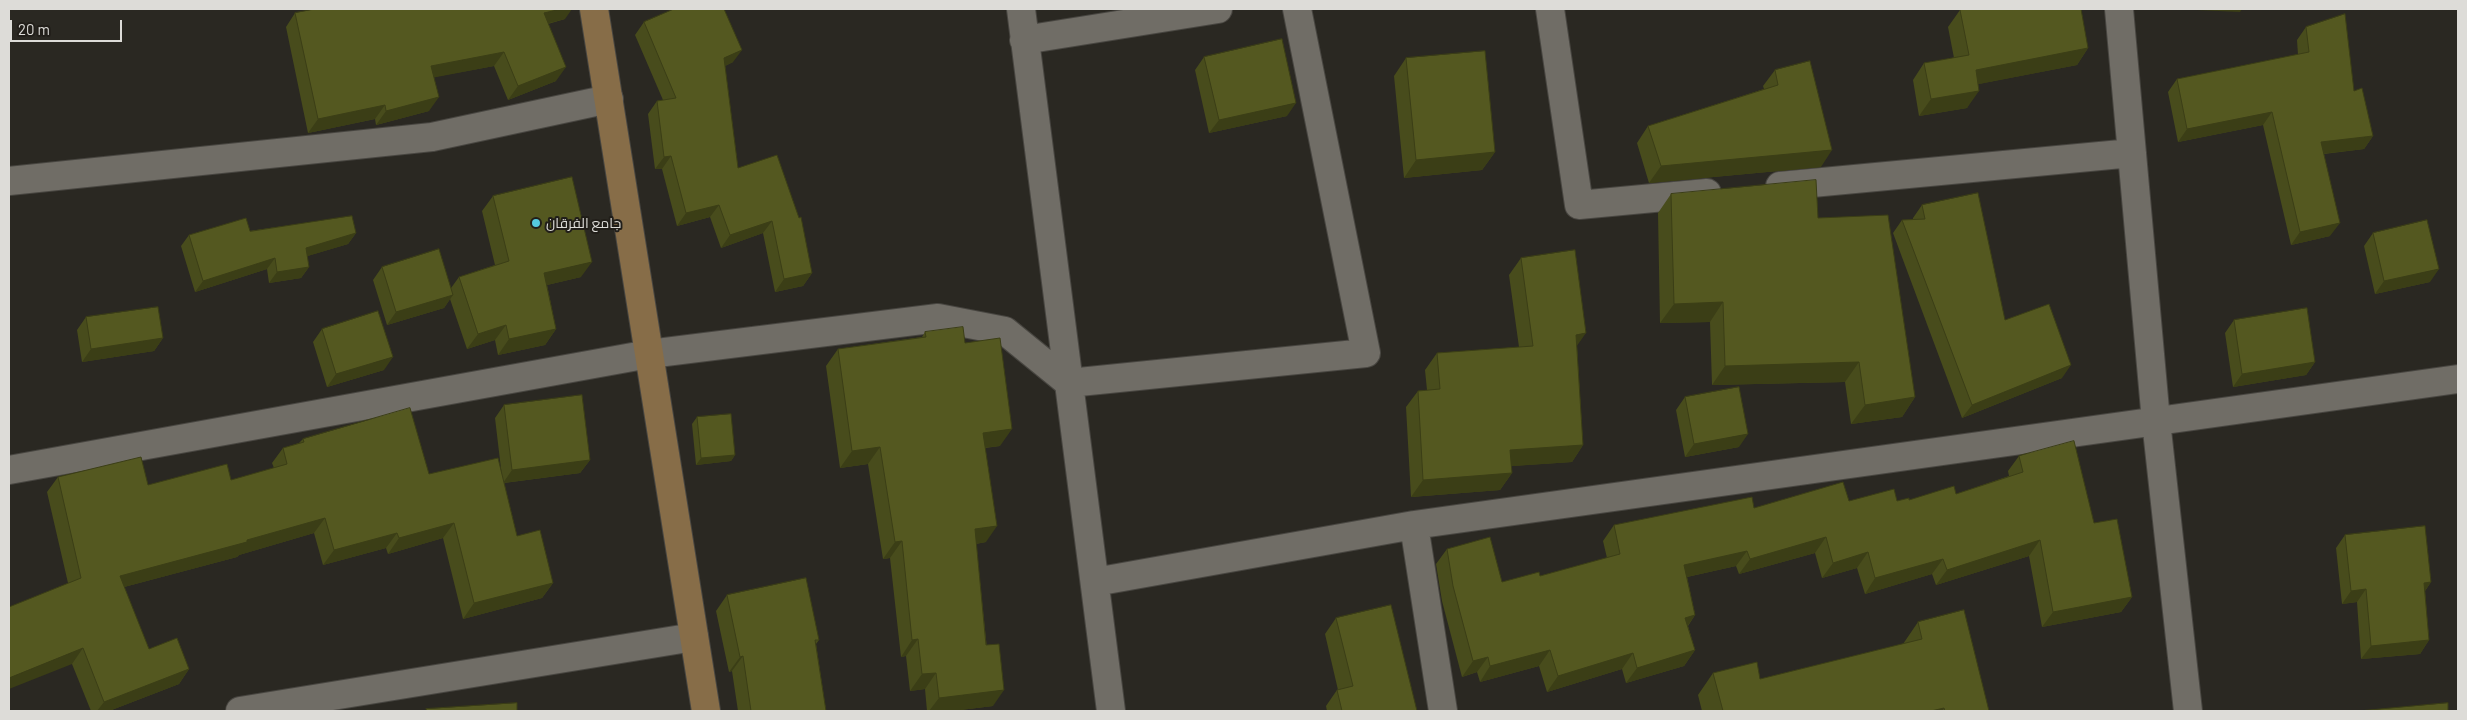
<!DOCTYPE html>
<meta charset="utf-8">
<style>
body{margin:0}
#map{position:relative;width:2467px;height:720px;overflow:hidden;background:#2a2822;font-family:Barlow,sans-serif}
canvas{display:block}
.frame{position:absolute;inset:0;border:10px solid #dddcd8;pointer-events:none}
.scale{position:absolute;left:10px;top:20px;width:112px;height:22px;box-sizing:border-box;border:2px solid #dddcd8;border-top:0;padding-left:6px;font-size:15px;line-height:18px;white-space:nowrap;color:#dddcd8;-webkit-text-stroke:4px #211e19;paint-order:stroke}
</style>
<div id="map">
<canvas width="2467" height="720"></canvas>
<div class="frame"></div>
<div class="scale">20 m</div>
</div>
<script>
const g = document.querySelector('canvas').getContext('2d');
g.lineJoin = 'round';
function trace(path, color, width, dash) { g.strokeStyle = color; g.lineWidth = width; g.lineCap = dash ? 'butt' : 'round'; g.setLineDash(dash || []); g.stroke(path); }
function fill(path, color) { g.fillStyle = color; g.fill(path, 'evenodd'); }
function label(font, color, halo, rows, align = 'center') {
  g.font = font + ' Barlow,Cairo,sans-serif'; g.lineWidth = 4; g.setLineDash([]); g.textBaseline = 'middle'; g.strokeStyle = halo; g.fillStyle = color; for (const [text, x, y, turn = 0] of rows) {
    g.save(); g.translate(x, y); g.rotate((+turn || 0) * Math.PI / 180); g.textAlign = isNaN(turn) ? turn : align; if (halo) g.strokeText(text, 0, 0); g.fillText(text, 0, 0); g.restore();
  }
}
const street = new Path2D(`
 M1021 9 1111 711
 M1550 9 1579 205 1707 193
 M2119 9 2156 421 2188 711
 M1024 40 1218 9
 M9 181 432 137 609 99
 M1780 186 2132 153
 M9 470 649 354 938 318 1005 331 1069 383 1366 353 1297 9
 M1095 582 1414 525
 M240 711 694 637
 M1443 711 1414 525 2458 379`);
const secondary = new Path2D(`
 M594 9 706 711`);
const wall = new Path2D(`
 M1960 10 2088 48 2077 65 1978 84 1967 108 1919 116 1913 80 1924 63 1954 58 1948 27Z
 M295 13 565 19 548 24 556 81 508 100 494 66 434 77 429 111 376 125 375 119 308 133 286 27Z
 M644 22 733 62 725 66 738 168 812 273 803 286 775 292 763 233 721 248 710 217 677 226 662 169H655L648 114 657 101 663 100 635 35Z
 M2306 27 2354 91 2373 136 2364 149 2324 154 2330 236 2291 245 2263 125 2178 142 2168 92 2177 79 2298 55 2297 40Z
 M1204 57 1287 116 1209 133 1195 70Z
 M1406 58 1495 152 1482 170 1404 178 1394 76Z
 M1775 70 1821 167 1649 183 1637 143 1648 126 1764 89 1763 86Z
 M1671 194 1818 218 1915 397 1902 417 1851 424 1845 382 1712 385 1710 322 1660 323 1658 213Z
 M493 196 581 277 547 285 556 329 545 345 498 355 495 340 467 349 450 299 444 308 387 325 373 280 382 267 451 288 459 277 495 265 482 211Z
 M1922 205 2005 320 2062 378 1962 418 1893 233 1902 220H1913V218Z
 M250 231 356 233 348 244 307 256 309 267 301 278 269 283 267 269 195 292 181 246 189 235Z
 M2373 233 2430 282 2375 294 2364 246Z
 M1521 258 1577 347 1583 445 1572 462 1511 466 1512 473 1500 490 1411 497 1406 407 1418 391 1427 390 1425 370 1437 353 1519 347 1509 275Z
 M86 317 163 338 154 351 82 362 77 330Z
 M2234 320 2315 362 2306 375 2233 387 2225 333Z
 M322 329 384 370 327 387 313 342Z
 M925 332 965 343 1000 446 985 448 986 542 976 544 993 706 952 711H927L925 689 910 691 906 656 901 657 890 558 883 559 868 464 840 468 826 366 838 349 922 337Z
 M1685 397 1739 447 1685 457 1676 410Z
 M504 405 590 460 580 473 504 483 517 536 553 583 542 598 463 619 443 538 388 554 386 548 323 565 314 533 239 555 237 557 124 587 149 649 189 669 179 684 109 711H91L72 664 68 583 47 492 58 477 148 485 231 480 274 468 272 463 283 448 299 443 303 439 429 474 502 477 495 418Z
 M697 417 735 455 731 461 696 465 692 424Z
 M2019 456 2094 523 2132 597 2121 612 2042 627 2029 556 1936 585 1932 574 1865 594 1857 568 1822 578 1815 553 1739 574 1736 566 1687 577 1695 615 1688 626 1695 650 1684 666 1626 683 1622 669 1547 692 1539 666 1480 682 1477 672 1462 677 1442 601 1436 564 1447 549 1502 582 1540 576 1607 558 1603 541 1614 525 1754 508 1849 501H1897L1956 494 2009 476 2008 471Z
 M2345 535 2431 582 2425 591 2429 640 2420 654 2361 659 2357 602 2342 604 2336 548Z
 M727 595 819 640 816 644 826 711H738L732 671 729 672 716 611Z
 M1336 618 1417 711H1327L1326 706 1337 690H1338L1325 634Z
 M1918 622 1989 711H1702L1698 695 1713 673 1760 679 1903 644Z`);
const shadedWall = new Path2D(`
 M561 9H572L565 19 534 27 544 13Z
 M2175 9H2242L2240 12Z
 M2088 48 2077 65 1964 87 1976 70Z
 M742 50 733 62 715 71 724 58Z
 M504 52 494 66 421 80 431 66Z
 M566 67 556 81 508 100 518 86Z
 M1979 91 1967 108 1919 116 1931 99Z
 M439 97 429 111 376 125 386 111Z
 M1296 103 1287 116 1209 133 1219 120Z
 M385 105 375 119 308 133 318 119Z
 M2272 112 2263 125 2178 142 2187 129Z
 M2373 136 2364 149 2312 155 2321 142Z
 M1832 150 1821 167 1649 183 1661 166Z
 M1495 152 1482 170 1404 178 1416 160Z
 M671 156 662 169H655L664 157Z
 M719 205 710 217 677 226 686 213Z
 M772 221 763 233 721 248 730 235Z
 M2340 223 2330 236 2291 245 2300 232Z
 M356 233 348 244 298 259 306 248Z
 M275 258 267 269 195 292 203 281Z
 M592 262 581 277 534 288 544 273Z
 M309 267 301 278 269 283 277 272Z
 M2439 269 2430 282 2375 294 2384 281Z
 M812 273 803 286 775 292 784 279Z
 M453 295 444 308 387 325 396 312Z
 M1723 302 1710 322 1660 323 1674 304Z
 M506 325 495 340 467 349 478 334Z
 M556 329 545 345 498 355 509 339Z
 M1586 333 1574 350 1576 335Z
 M163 338 154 351 82 362 91 349Z
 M393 357 384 370 327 387 336 374Z
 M1859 362 1845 382 1712 385 1725 366Z
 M2315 362 2306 375 2233 387 2242 374Z
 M2071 365 2062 378 1962 418 1972 405Z
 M1915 397 1902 417 1851 424 1865 405Z
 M1012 429 1000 446 971 449 983 433Z
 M1748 434 1739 447 1685 457 1694 444Z
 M1583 445 1572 462 1499 467 1510 450Z
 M880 447 868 464 840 468 852 451Z
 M735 455 731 461 696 465 701 458Z
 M590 460 580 473 503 483 512 470Z
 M1512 473 1500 490 1411 497 1423 480Z
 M325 518 314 533 239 555 237 557 109 591 120 576Z
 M454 523 443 538 388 554 399 538Z
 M997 526 986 542 963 546 975 529Z
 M397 533 386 548 323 565 334 550Z
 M1826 537 1815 553 1739 574 1750 559Z
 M2040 540 2029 556 1936 585 1947 570Z
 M902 541 890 558 883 559 895 542Z
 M1747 551 1736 566 1673 580 1684 565Z
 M1868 552 1857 568 1822 578 1833 563Z
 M1943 559 1932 574 1865 594 1875 578Z
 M2431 582 2422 595 2424 583Z
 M553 583 542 598 463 619 474 603Z
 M2366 589 2357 602 2342 604 2351 591Z
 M2132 597 2121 612 2042 627 2053 612Z
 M1695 615 1684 631 1685 618Z
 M918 639 906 656 901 657 912 640Z
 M2429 640 2420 654 2361 659 2371 646Z
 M83 648 72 664 9 689V678Z
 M1550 650 1539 666 1480 682 1490 666Z
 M1695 650 1684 666 1626 683 1637 668Z
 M1633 653 1622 669 1547 692 1558 676Z
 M743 656 732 671 729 672 740 657Z
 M1488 657 1477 672 1462 677 1473 661Z
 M189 669 179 684 109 711H97L104 702Z
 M936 673 925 689 910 691 922 674Z
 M1004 690 993 706 952 711H929L939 698Z
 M1944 708 1942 711H1931Z`);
const building = new Path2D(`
 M315 9H561L544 13 566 67 518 86 504 52 431 66 439 97 386 111 385 105 318 119 295 13Z
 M674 9H724L742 50 724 58 738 168 777 155 799 218 801 217 812 273 784 279 772 221 730 235 719 205 686 213 671 156 664 157 657 101 676 98 644 22Z
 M1965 9H2081L2088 48 1976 70 1979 91 1931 99 1924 63 1969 55 1960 10Z
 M2345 14 2354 91 2362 88 2373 136 2321 142 2340 223 2300 232 2272 112 2187 129 2177 79 2309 52 2306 27Z
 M1282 39 1296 103 1219 120 1204 57Z
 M1485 51 1495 152 1416 160 1406 58Z
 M1810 61 1832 150 1661 166 1648 126 1778 85 1775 70Z
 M572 177 592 262 544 273 556 329 509 339 506 325 478 334 459 277 509 261 493 196Z
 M1816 180 1818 218 1888 215 1915 397 1865 405 1859 362 1725 366 1723 302 1674 304 1671 194Z
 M1978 193 2005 320 2049 304 2071 365 1972 405 1902 220 1925 219 1922 205Z
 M352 216 356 233 306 248 309 267 277 272 275 258 203 281 189 235 246 218 250 231Z
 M2427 220 2439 269 2384 281 2373 233Z
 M439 249 453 295 396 312 382 267Z
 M1575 250 1586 333 1576 335 1583 445 1510 450 1512 473 1423 480 1418 391 1440 389 1437 353 1533 346 1521 258Z
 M158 307 163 338 91 349 86 317Z
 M2307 308 2315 362 2242 374 2234 320Z
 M378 311 393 357 336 374 322 329Z
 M963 327 965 343 1000 338 1012 429 983 433 997 526 975 529 986 645 999 644 1004 690 939 698 936 673 922 674 918 639 912 640 902 541 895 542 880 447 852 451 838 349 926 337 925 332Z
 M1739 387 1748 434 1694 444 1685 397Z
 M582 395 590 460 512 470 504 405Z
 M410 408 429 474 498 458 517 536 540 530 553 583 474 603 454 523 399 538 397 533 334 550 325 518 247 540V542L120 576 149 649 177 638 189 669 104 702 83 648 9 678V607L81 578 58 477 141 457 148 485 227 464 231 480 287 464 283 448 304 442 303 439Z
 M731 414 735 455 701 458 697 417Z
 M2074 441 2094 523 2117 519 2132 597 2053 612 2040 540 1947 570 1943 559 1875 578 1868 552 1833 563 1826 537 1750 559 1747 551 1684 565 1695 615 1685 618 1695 650 1637 668 1633 653 1558 676 1550 650 1490 666 1488 657 1473 661 1453 586 1447 549 1490 537 1502 582 1539 572 1540 576 1620 554 1614 525 1752 497 1754 508 1843 482 1849 501 1894 489 1897 501 1909 498V500L1954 486 1956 494 2023 472 2019 456Z
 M2425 526 2431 582 2424 583 2429 640 2371 646 2366 589 2351 591 2345 535Z
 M806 578 819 640H815L826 711H751L743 656 740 657 727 595Z
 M1391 605 1417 711H1342L1337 690 1353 686 1336 618Z
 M1964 610 1989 711H1945L1944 708 1931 711H1723L1713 673 1757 662 1760 679 1922 639 1918 622Z
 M517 703V711H427L426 709Z
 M2448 703V711H2359Z`);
const markers = [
 [536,223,5,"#55cadf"]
];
const poiNames = [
 ["جامع الفرقان",546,223]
];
trace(street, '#484641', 30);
trace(secondary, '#484641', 30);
trace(street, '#706d66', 28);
trace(secondary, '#876d48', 28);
fill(wall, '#484c1c');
fill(shadedWall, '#3b3e16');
fill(building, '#545820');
trace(building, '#3b3e16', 1);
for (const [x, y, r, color] of markers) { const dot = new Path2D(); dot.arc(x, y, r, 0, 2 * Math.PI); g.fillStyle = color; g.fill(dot); trace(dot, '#211e19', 2); }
label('14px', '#dddcd8', '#211e19', poiNames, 'left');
</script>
